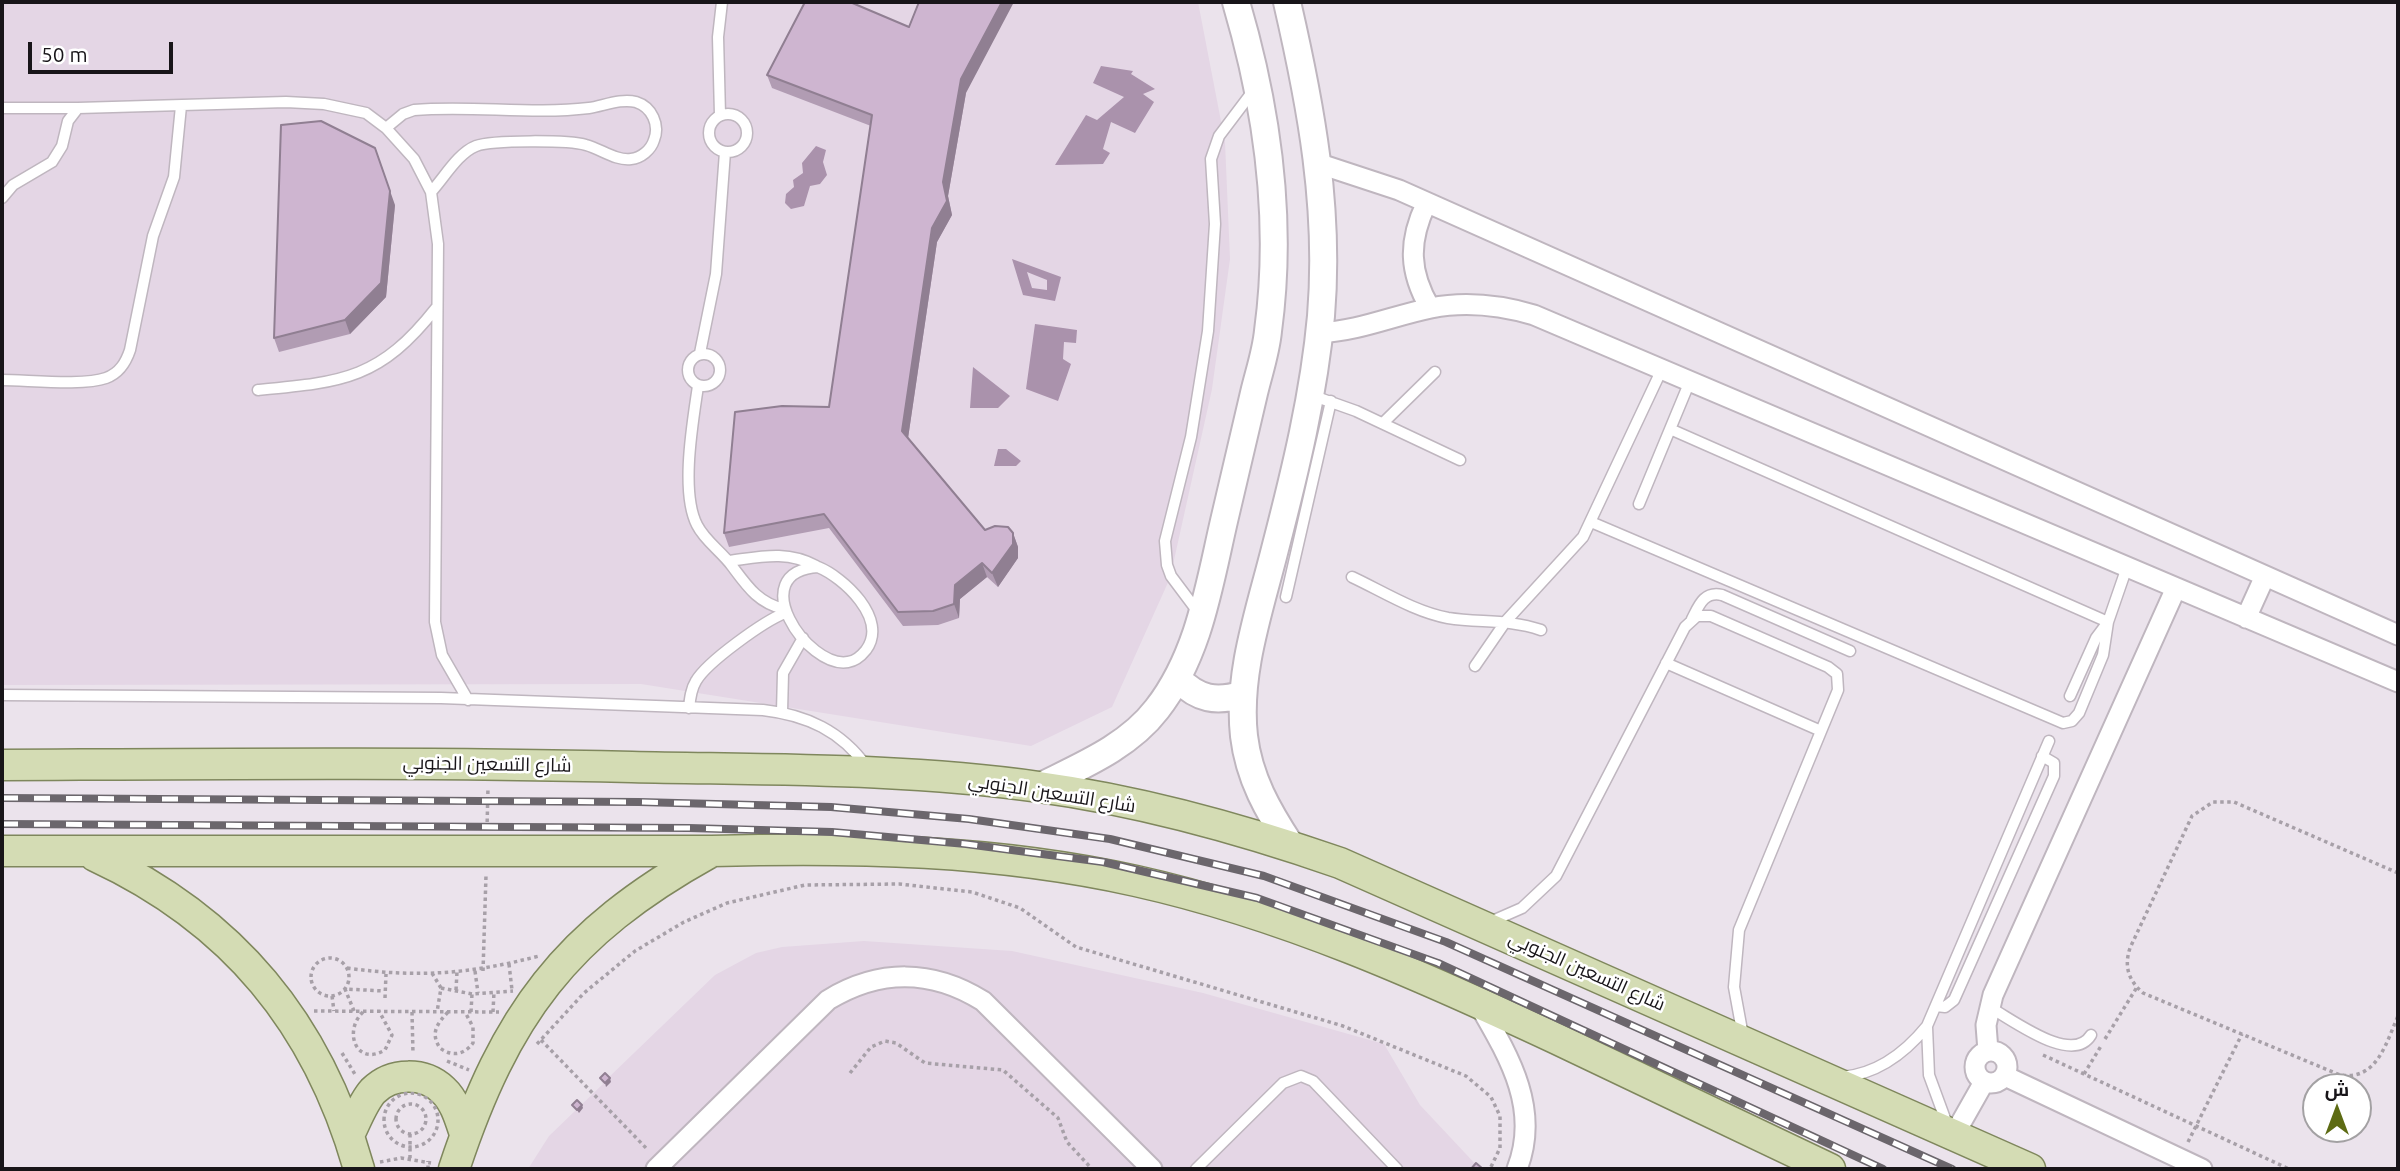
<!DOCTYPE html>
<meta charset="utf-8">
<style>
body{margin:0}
#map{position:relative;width:2400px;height:1171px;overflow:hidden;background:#ebe3ec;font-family:Ubuntu,Cairo,sans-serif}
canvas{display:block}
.frame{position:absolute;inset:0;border:4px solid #181519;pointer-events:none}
.north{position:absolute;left:2302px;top:1073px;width:70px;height:70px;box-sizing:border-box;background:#fff;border:2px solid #a3a1a3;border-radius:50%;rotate:0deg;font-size:19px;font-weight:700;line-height:28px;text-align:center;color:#181519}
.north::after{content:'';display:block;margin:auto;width:24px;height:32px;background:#5d6b13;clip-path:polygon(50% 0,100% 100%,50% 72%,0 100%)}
.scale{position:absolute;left:28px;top:42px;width:145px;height:32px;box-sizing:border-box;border:4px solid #181519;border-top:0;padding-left:9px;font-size:21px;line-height:24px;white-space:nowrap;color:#181519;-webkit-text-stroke:5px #fff;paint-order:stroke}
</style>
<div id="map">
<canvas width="2400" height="1171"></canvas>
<div class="frame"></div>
<div class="north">ش</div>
<div class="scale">50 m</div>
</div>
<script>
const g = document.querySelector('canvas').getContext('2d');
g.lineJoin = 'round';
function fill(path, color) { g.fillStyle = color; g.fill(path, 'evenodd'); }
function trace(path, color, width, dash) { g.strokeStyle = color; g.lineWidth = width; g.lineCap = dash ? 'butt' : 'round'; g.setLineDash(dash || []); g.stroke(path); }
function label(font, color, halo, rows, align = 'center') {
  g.font = font + ' Ubuntu,Cairo,sans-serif'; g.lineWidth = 5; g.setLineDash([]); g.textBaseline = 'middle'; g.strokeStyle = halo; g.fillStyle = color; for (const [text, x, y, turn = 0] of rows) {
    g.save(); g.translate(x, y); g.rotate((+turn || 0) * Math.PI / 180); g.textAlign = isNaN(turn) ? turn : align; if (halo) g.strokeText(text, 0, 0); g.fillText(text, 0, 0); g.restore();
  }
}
const built = new Path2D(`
 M2 2H1198L1225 142 1230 259 1212 389 1170 578 1112 707 1031 746 641 684 2 685Z
 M864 941 1012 951 1203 993 1384 1044 1420 1105 1480 1169H528L549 1136 603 1084 601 1081 608 1078 715 975 756 953 782 947Z`);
const water = new Path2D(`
 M1101 66 1133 71 1131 74 1155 89 1143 94 1154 102 1135 133 1111 122 1103 149 1110 153 1103 164 1055 165 1086 115 1097 120 1124 97 1093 83Z
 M816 146 826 150 823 162 827 175 820 184 810 186 804 206 791 209 785 203 786 194 794 187 793 180 803 173 802 163Z
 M1012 259 1061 277 1055 301 1023 295ZM1027 272 1047 280V290L1032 288Z
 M1035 324 1077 330 1076 343 1064 342 1063 359 1071 364 1058 401 1026 389Z
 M973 367 1010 396 998 408H970Z
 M998 449H1006L1021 461 1016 466H994Z`);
const path = new Path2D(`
 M487 829 488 787
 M2398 873 2234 802H2213L2192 816 2130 948C2124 966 2128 980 2143 993L2340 1075C2377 1081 2386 1043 2398 1016
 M311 977a19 19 0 1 1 38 0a19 19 0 1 1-38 0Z
 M509 964 512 990
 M347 968C418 978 470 974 539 956
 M475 971 478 993
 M483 971 486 875
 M432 973 441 988 437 1012
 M441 988 472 994 513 991
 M456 990 457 972
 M332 996 334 1011
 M385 998 386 974
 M314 1011 499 1012
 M354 1011 345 989 384 991
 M363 1012C343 1031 356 1067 385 1050L392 1035 379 1011
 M412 1012 413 1054
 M448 1012C437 1024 430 1033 440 1048 452 1057 464 1055 473 1043V1027L465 1012
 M471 1012 472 994
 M493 1012 494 992
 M2105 1039 2137 987
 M541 1040 648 1150
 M537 1044 584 993 635 951 684 922 727 903 805 885 899 884 972 892 1020 908 1076 947 1343 1026 1466 1076 1491 1097 1500 1116V1148L1490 1169
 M342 1053 356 1076
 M2043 1055 2289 1169
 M447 1061 469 1070
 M850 1073 871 1047 885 1041 896 1043 925 1063 1003 1070 1058 1118 1067 1142 1092 1169
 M2084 1074 2101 1046
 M384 1120a27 27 0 1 1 54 0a27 27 0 1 1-54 0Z
 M396 1119a15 15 0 1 1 30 0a15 15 0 1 1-30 0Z
 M410 1134V1158
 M2188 1142 2242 1034
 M380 1162 401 1158 431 1163
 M428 1169V1161`);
const lane = new Path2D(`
 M2 108H78
 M709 133a19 19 0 1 1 38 0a19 19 0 1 1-38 0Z
 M720 115 718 37 722 2
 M386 128 403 114 414 110C472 105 531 115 589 108 603 106 621 98 636 102 652 107 660 125 654 140 651 150 641 158 631 159 616 161 601 149 586 145 569 140 492 140 476 146 458 153 444 178 431 192
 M2 198 13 185 52 162 62 146 68 121 78 108 286 102 324 104 366 113 386 128 414 159 431 192 438 244 435 622 442 655 468 700
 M700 353 716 274 725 152
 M688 370a16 16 0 1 1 32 0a16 16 0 1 1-32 0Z
 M2 380C28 380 84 386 106 378 120 373 126 362 130 350L153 236 174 177 181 106
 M698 386C693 421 680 492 697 525 705 541 721 551 732 566 747 586 758 603 784 609
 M258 390C344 382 380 379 436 308
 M1311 395 1356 411 1460 460
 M1383 423 1435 372
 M1670 429 2108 622 2096 638 2070 696
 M1639 504 1690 381
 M1591 522 2063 723 2072 721 2079 713 2103 655 2108 622 2127 567
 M729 561C760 557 787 550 816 566
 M818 567C843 577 889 619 866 650 862 655 856 661 848 662 807 669 743 572 818 567Z
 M1352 577C1382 591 1415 612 1448 618 1480 623 1509 619 1541 630
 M1286 597 1331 401
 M1198 612 1171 576 1167 565 1165 541 1191 437 1208 331 1215 224 1211 159 1219 136 1253 91
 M1692 619C1699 605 1704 591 1722 595L1850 651
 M1666 663 1821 731
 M1475 666 1506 621 1583 537 1662 369
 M2 695 441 698 763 710C807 715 841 731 867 767
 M689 708C690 698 691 689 696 681 707 662 764 621 785 613
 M782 712 783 673 803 638
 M1490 922 1522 908 1556 876 1685 627 1697 616H1711L1828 667 1837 674 1838 690 1739 930 1734 987 1743 1036
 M1936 1006 1945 1007 1954 1000 2054 776V763L2042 756
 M1989 1007C2012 1019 2072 1066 2091 1035
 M1927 1027 1929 1075 1947 1124
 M1842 1077C1877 1074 1905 1053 1927 1026L2049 741
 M1196 1169 1283 1083 1301 1076 1313 1081 1397 1169`);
const street = new Path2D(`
 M1320 164 1399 190 2398 635
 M1426 204C1408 242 1409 272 1430 308
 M1319 333C1359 331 1392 316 1431 308 1466 301 1500 305 1534 315L2398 682
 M2246 618 2265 576
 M1478 1003C1508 1055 1541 1108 1517 1169
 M1975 1067a16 16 0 1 1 32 0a16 16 0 1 1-32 0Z
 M1988 1051 1986 1025 1993 995 2176 588
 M2005 1076 2202 1169
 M1954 1135 1984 1082
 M656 1169 828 1000C879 969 932 969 983 1001L1152 1169`);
const secondary = new Path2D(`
 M1287 2C1311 106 1330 208 1321 316 1314 394 1295 472 1275 549 1260 609 1237 673 1244 736 1249 778 1268 811 1291 846
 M1178 679C1198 699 1216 703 1243 694
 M1039 787C1081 766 1128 747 1157 709 1199 655 1209 586 1224 521 1234 479 1244 436 1254 393 1259 372 1266 352 1268 331 1283 221 1267 107 1236 2`);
const primary = new Path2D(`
 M2 765C212 764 422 762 632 767 768 770 904 768 1039 787 1142 801 1242 829 1340 863L2030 1169
 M2 851H712C855 847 996 850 1136 881 1284 914 1420 975 1557 1039 1648 1082 1739 1126 1830 1169
 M95 856C233 920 318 1024 359 1169
 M349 1135C356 1121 363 1102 373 1091 392 1072 424 1072 443 1090 455 1101 460 1119 465 1134
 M454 1169C505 1015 565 933 709 853`);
const rail = new Path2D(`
 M2 798 639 802 831 807 969 819 1110 839 1264 876 1446 942 1952 1169
 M2 824 689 828 832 832 966 844 1103 862 1257 898 1438 963 1883 1169`);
const wall = new Path2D(`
 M767 75 966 93 948 196 952 215 937 242 908 438 985 530 1013 533 1018 547V558L998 587 987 577 960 599 959 618 938 625 903 626 829 528 729 547 724 533 829 407 871 126 772 88Z
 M395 205 386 297 350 334 279 352 274 338Z`);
const shadedWall = new Path2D(`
 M1002 2H1014L966 93 948 196 952 215 937 242 907 445 902 431 932 228 961 79Z
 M375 148 395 205 386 297 350 334 345 320Z
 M1013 533 1018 547V558L998 587 992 573Z
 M982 563 987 577 960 599 959 618 954 604 955 585Z
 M610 1078 611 1082 606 1087 605 1083Z
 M582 1105 583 1108 579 1113 577 1110Z`);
const building = new Path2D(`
 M805 2H850L909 27 919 2H1002L961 79 943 182 947 201 932 228 902 431 985 530 995 526 1008 527 1013 533V544L992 573 982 563 955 585 954 604 933 611 898 612 824 514 724 533 735 412 782 406 829 407 872 115 767 75Z
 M321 121 375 148 390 191 381 283 345 320 274 338 281 125Z
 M605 1073 610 1078 605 1083 600 1078Z
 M577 1100 582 1105 577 1110 572 1105Z
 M1476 1163 1483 1169H1471Z`);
const streetNames = [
 ["شارع التسعين الجنوبي",487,764,1],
 ["شارع التسعين الجنوبي",1052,793,9],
 ["شارع التسعين الجنوبي",1587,971,24]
];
fill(built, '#e4d6e5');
fill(water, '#aa92ac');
trace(lane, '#bfb6bf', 13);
trace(street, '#bfb6bf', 23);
trace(secondary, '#bfb6bf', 30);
trace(primary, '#7f875d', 33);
trace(path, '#a7a0a8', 3.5, [3.5, 3.5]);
trace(lane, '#fff', 10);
trace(street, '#fff', 19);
trace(secondary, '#fff', 26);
trace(primary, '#d4dcb4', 30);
trace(rail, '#6b666c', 8);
trace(rail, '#fff', 5, [16]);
fill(wall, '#b19cb3');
fill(shadedWall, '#907f92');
fill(building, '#ceb5d0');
trace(building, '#907f92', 2);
label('19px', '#181519', '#fff', streetNames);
</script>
